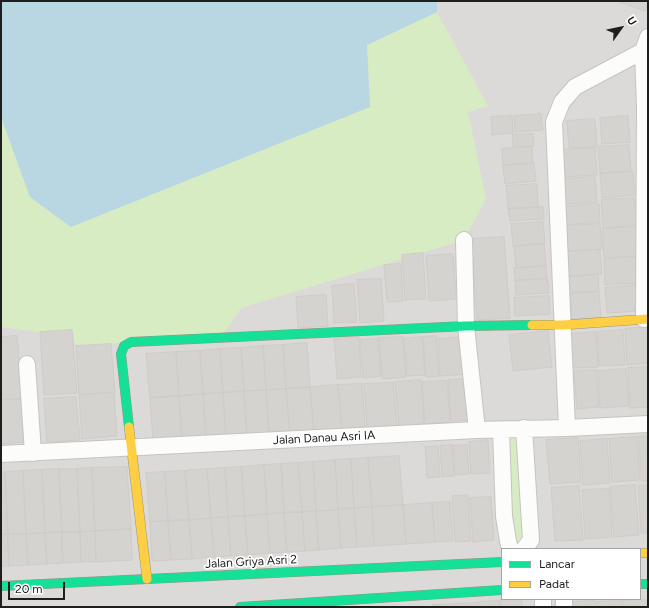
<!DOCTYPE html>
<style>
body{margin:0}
#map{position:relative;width:649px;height:608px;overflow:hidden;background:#edebe6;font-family:Figtree,sans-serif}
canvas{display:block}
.frame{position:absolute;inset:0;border:2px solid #1e1e1e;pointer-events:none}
.legend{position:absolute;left:501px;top:548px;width:140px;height:52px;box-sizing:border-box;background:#fff;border:1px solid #a5a5a5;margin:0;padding:5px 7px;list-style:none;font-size:12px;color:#1e1e1e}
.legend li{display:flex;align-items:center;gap:8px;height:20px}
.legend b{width:20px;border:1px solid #a5a5a5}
.north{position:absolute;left:601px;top:8px;width:40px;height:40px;-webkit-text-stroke:3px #fff;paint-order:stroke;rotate:57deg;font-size:11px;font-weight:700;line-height:16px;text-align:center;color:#1e1e1e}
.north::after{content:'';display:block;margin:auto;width:14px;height:18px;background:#1e1e1e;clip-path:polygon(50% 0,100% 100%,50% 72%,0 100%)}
.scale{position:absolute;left:8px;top:582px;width:57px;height:18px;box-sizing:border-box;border:2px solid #1e1e1e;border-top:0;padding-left:5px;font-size:12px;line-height:14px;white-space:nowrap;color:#1e1e1e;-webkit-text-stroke:3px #fff;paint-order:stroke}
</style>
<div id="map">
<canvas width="649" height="608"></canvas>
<div class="frame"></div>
<ul class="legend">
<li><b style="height:5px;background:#16e098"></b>Lancar</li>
<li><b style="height:5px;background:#ffcf43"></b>Padat</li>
</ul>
<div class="north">U</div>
<div class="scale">20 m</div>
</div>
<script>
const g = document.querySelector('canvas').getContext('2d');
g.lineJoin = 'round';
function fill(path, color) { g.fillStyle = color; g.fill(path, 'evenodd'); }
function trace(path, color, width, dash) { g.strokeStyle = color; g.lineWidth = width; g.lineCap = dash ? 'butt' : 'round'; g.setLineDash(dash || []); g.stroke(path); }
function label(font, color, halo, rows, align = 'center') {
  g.font = font + ' Figtree,sans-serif'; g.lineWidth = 3.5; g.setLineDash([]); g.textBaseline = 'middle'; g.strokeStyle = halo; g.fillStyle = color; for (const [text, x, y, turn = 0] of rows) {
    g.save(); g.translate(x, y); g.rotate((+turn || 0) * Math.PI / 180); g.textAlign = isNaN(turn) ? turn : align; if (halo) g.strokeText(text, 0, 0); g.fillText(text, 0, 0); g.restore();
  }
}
const residential = new Path2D(`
 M1 1H648V607H1ZM502 549H640V599H502Z`);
const grass = new Path2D(`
 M437 12 488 106 468 112 486 199 464 240 241 308 221 338 131 342 76 346 72 330 40 332 1 327V117L30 197 367 45Z
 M524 428 531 540 510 549 501 430Z`);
const water = new Path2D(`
 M1 1H437V12L367 45 370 107 71 227 30 197 1 117Z`);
const building = new Path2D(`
 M617 1H648V4L645 11Z
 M541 114 543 130 515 132 514 116Z
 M512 116 513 133 492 135 491 117Z
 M628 116 630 142 602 144 600 118Z
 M595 119 597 147 569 148 567 121Z
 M533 134 534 146 513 147 512 135Z
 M629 145 631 171 600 173 598 147Z
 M532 147 533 163 503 165 502 149Z
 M595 148 597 175 563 177 561 150Z
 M534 163 536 181 505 184 503 166Z
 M633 172 635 195 602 198 600 174Z
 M595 177 597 202 565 204 564 179Z
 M537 184 538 207 508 209 506 186Z
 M634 198 637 225 603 228 601 200Z
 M599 204 600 222 566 225 564 206Z
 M543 207 544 219 510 221 508 209Z
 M543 222 545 243 513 246 511 224Z
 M600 224 602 249 568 251 566 226Z
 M636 227 638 256 604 258 602 229Z
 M504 237 510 318 477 320 471 239Z
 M544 244 546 266 516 268 514 247Z
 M600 250 602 274 569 276 567 252Z
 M423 253 426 299 405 300 402 255Z
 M453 254 456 299 429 301 426 256Z
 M637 257 639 283 605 285 604 260Z
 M401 264 403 301 387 302 384 265Z
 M546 266 547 278 515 280 514 268Z
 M598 275 599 291 569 293 568 277Z
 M381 279 384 321 360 323 357 280Z
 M548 279 549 293 516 295 515 281Z
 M354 284 357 322 334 323 332 286Z
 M637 285 639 311 607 313 605 288Z
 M599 292 601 317 572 319 570 294Z
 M326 295 328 326 298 328 296 297Z
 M549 296 550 314 515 316 514 298Z
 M648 327V363L627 365 625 329Z
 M72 330 77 393 44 395 40 332Z
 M623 330 625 365 599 366 597 332Z
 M548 331 552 367 513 371 509 335Z
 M596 332 598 367 573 368 571 334Z
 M17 336 22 399 1 400V337Z
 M436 336 439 376 426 377 423 337Z
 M359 337 361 377 337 379 334 339Z
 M403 337 406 377 382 379 379 338Z
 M422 337 425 375 407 376 404 339Z
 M464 337 467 374 440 376 438 339Z
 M378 339 381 376 363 378 360 340Z
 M307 343 310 387 286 389 283 345Z
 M111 344 115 392 79 395 76 346Z
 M283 345 286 389 266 390 263 346Z
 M263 346 266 390 244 391 241 348Z
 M241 348 244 391 223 393 220 349Z
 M220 349 223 393 203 394 200 351Z
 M200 351 203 394 179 396 176 352Z
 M176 352 179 396 150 398 146 354Z
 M648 367V407L630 408 628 368Z
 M626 369 629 406 600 408 598 371Z
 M596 370 599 407 577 409 574 371Z
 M468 379 471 420 451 421 448 380Z
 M421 380 424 424 399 426 395 382Z
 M447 381 450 422 425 424 422 382Z
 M393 383 397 426 367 428 364 384Z
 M362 384 365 427 342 429 338 385Z
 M338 385 342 429 314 431 310 387Z
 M310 387 314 431 290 432 286 389Z
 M286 389 290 432 269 433 266 390Z
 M266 390 269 433 247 435 244 391Z
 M244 391 247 435 226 436 223 393Z
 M114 393 117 436 82 439 79 395Z
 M223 393 226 436 206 438 203 394Z
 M203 394 206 438 182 439 179 396Z
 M179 396 182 439 153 441 150 398Z
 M76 397 80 440 47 442 44 399Z
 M22 399 25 442 1 444V400Z
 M639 436H648V481H642Z
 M637 437 640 480 612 482 609 439Z
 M578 438 581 482 550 484 546 440Z
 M607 439 610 483 583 485 580 441Z
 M488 440 490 473 471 474 469 442Z
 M452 445 454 476 442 477 440 446Z
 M467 445 469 474 455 475 453 446Z
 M438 446 440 477 427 478 425 447Z
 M399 456 403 505 372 507 368 458Z
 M368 458 372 507 354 508 351 459Z
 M351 459 354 508 338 510 335 460Z
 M335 460 338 510 316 511 313 462Z
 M313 462 316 511 302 512 298 463Z
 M298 463 302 512 284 513 281 464Z
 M281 464 284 513 267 514 264 465Z
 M264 465 267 514 245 516 241 467Z
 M127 467 131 529 95 531 92 468Z
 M241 467 245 516 228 517 225 468Z
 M92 468 95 531 80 532 77 469Z
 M225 468 228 517 211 518 207 469Z
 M59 469 62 532 45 533 42 470Z
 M59 469H77L80 532H62Z
 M207 469 211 518 189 520 185 471Z
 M42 470 45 533 26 534 23 471Z
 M23 471 26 534H8L5 472Z
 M185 471 189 520 168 521 165 472Z
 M1 472H5L8 534 1 535Z
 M165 472 168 521 150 522 146 473Z
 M635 485 639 535 614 537 610 487Z
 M648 485V533H641L638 486Z
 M579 486 583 540 555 541 551 488Z
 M609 489 612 537 585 539 582 490Z
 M468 495 471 541 455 542 452 496Z
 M491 497 494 540 473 542 470 498Z
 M450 502 453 541 435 542 432 503Z
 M432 503 435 542 406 544 403 505Z
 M403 505 406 544 374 546 372 507Z
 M372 507 374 546 357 547 354 508Z
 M354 508 357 547 341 548 338 510Z
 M338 510 341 548 319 550 316 511Z
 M316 511 319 550 305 551 302 512Z
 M302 512 305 551 287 552 284 513Z
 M284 513 287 552 270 553 267 514Z
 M267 514 270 553 248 555 245 516Z
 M245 516 248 555 231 556 228 517Z
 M228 517 231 556 214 557 211 518Z
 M211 518 214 557 192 559 189 520Z
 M189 520 192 559 171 560 168 521Z
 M168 521 171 560 152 561 150 522Z
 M131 529 132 560 96 562 95 531Z
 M95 531 96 562H81L80 532Z
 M62 532H80L81 562 63 563Z
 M62 532 63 563 47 564 45 533Z
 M45 533 47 564 28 565 26 534Z
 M8 534H26L28 565 9 566Z
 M8 534 9 566H1V535Z
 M522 599V607H501L500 600Z
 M646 600 647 607H623L622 601Z
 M499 601 500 607H478V602Z
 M595 601 596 607H572V602Z
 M621 601V607H598L597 602Z
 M477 603V607H456L455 604Z
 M454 604V607H432V605Z`);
const street = new Path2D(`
 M464 240 466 326 477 430
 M644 319 645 107 643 51 648 37
 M27 364 33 453
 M567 428 554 122 562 102 575 87 643 51 648 50
 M501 430 504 516 508 541 510 549
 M1 454 477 430 567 428 648 424
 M524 549 531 540 524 428
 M543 599V607
 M564 599V607`);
const fast = new Path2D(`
 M129 427 121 354 124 346 131 342 466 326 532 325
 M640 584H648
 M1 586 502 562
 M240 607 502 590`);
const slow = new Path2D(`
 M532 325H563L648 319
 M129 427 147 579
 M640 553H648`);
const streetNames = [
 ["Jalan Danau Asri IA",324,438,-3],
 ["Jalan Griya Asri 2",251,562,-3]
];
fill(residential, '#dcdad8');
fill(grass, '#d7ecc3');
fill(water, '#b8d7e2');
fill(building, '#d5d3cf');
trace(building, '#d0ccc7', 1);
trace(street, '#c5c4c2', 18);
trace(fast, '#94977e', 10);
trace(slow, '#94977e', 10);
trace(street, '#fcfcfb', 16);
trace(fast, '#16e098', 9);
trace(slow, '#ffcf43', 9);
label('12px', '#1e1e1e', '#fff', streetNames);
</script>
